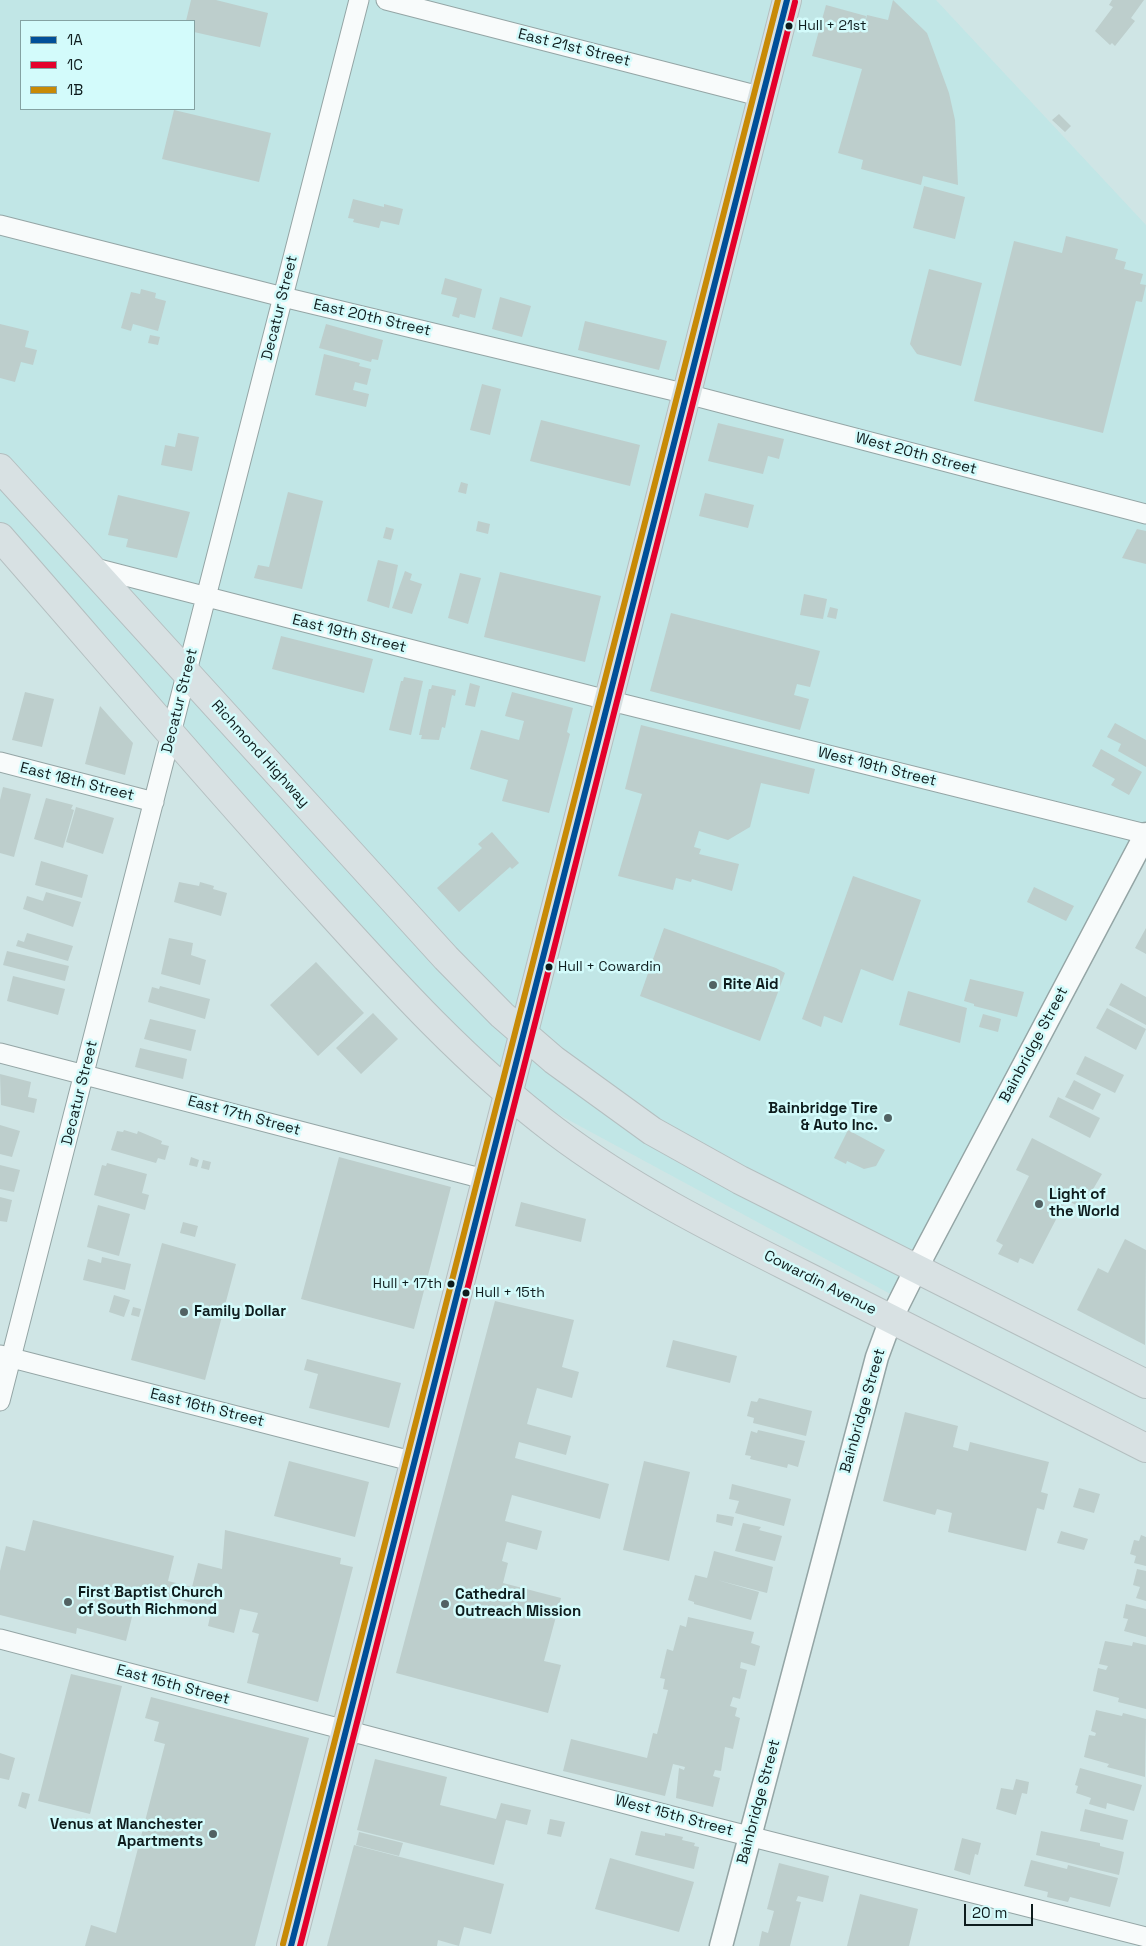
<!DOCTYPE html>
<style>
body{margin:0}
#map{position:relative;width:1146px;height:1946px;overflow:hidden;background:#cfe5e5;font-family:"Space Grotesk",sans-serif}
canvas{display:block}
.legend{position:absolute;left:20px;top:20px;width:175px;height:90px;box-sizing:border-box;background:#d3fbfb;border:1px solid #84a2a2;margin:0;padding:6px 9px;list-style:none;font-size:15px;color:#0e1c1d}
.legend li{display:flex;align-items:center;gap:10px;height:25px}
.legend b{width:25px;border:1px solid #84a2a2}
.scale{position:absolute;left:964px;top:1904px;width:69px;height:22px;box-sizing:border-box;border:2px solid #0e1c1d;border-top:0;padding-left:6px;font-size:15px;line-height:18px;white-space:nowrap;color:#0e1c1d;-webkit-text-stroke:4px #d3fbfb;paint-order:stroke}
</style>
<div id="map">
<canvas width="1146" height="1946"></canvas>
<ul class="legend">
<li><b style="height:6px;background:#004f99"></b>1A</li>
<li><b style="height:6px;background:#e4002b"></b>1C</li>
<li><b style="height:6px;background:#c88a06"></b>1B</li>
</ul>
<div class="scale">20 m</div>
</div>
<script>
const g = document.querySelector('canvas').getContext('2d');
g.lineJoin = 'round';
function fill(path, color) { g.fillStyle = color; g.fill(path, 'evenodd'); }
function trace(path, color, width, dash) { g.strokeStyle = color; g.lineWidth = width; g.lineCap = dash ? 'butt' : 'round'; g.setLineDash(dash || []); g.stroke(path); }
function label(font, color, halo, rows, align = 'center') {
  g.font = font + ' "Space Grotesk",sans-serif'; g.lineWidth = 5; g.setLineDash([]); g.textBaseline = 'middle'; g.strokeStyle = halo; g.fillStyle = color; for (const [text, x, y, turn = 0] of rows) {
    g.save(); g.translate(x, y); g.rotate((+turn || 0) * Math.PI / 180); g.textAlign = isNaN(turn) ? turn : align; if (halo) g.strokeText(text, 0, 0); g.fillText(text, 0, 0); g.restore();
  }
}
const built = new Path2D(`
 M0 0H936L1146 225V826L896 1297 491 1078 0 532ZM21 21H194V109H21Z`);
const building = new Path2D(`
 M191 0H216L268 13 260 47 194 32V21H186Z
 M893 0 927 33 949 93 955 120 958 185 923 176 921 185 861 169 863 160 838 153 862 69 812 56 826 5 866 16 864 27 867 15 888 20Z
 M1112 0H1144L1131 18 1135 21 1115 46 1112 43 1110 45 1095 31 1113 7 1109 5Z
 M174 110 271 133 259 182 162 159Z
 M1059 114 1071 126 1065 132 1052 120Z
 M924 186 965 197 955 239 913 228Z
 M353 199 384 207V204L403 209 399 225 381 221 379 228 353 222 354 219 348 218Z
 M1066 236 1118 249 1115 259 1126 262 1124 269 1143 274 1140 284 1146 285 1142 302 1136 301 1103 433 974 401 1014 241 1062 253Z
 M929 269 982 283 961 366 917 354 910 344Z
 M445 278 482 289 475 318 460 314 459 318 452 316 457 298 441 294Z
 M141 289 156 293 155 298 166 301 158 331 133 324 131 331 121 328 131 292 140 294Z
 M500 297 531 306 522 337 492 329Z
 M585 321 667 341 659 370 578 350Z
 M0 324 29 331 25 347 37 350 33 365 21 362 15 382 0 378Z
 M326 324 383 340 378 360 372 359 371 362 319 348Z
 M150 335 160 337 158 345 148 343Z
 M324 354 360 363 359 366 371 369 367 385 355 382 353 390 369 394 366 407 315 395Z
 M482 384 501 389 490 435 470 430Z
 M541 420 640 445 630 486 530 461Z
 M718 423 784 439 779 459 768 456 763 474 708 461Z
 M178 433 199 437 192 471 161 465 165 445 175 447Z
 M461 482 468 484 466 494 458 492Z
 M288 492 323 501 302 589 254 578 258 565 269 567Z
 M705 493 754 505 748 528 699 516Z
 M118 495 190 512 177 558 126 547 128 539 108 535Z
 M478 521 490 524 488 534 476 531Z
 M386 527 394 529 391 540 383 538Z
 M1137 529 1146 531V564L1122 558Z
 M378 560 398 565 389 608 367 601Z
 M405 571 412 574 410 580 422 584 412 614 392 608Z
 M500 572 601 596 585 662 484 637Z
 M460 573 481 578 468 624 448 618Z
 M804 594 827 599 823 619 800 615Z
 M830 607 838 609 836 619 827 617Z
 M671 613 820 651 810 687 797 684 794 695 809 699 800 730 650 691Z
 M281 636 373 659 364 693 272 669Z
 M404 677 423 681 411 735 389 730 401 681H403Z
 M470 683 480 686 475 707 465 705Z
 M432 685 456 690 455 696 452 695 445 728 442 727 439 740 421 739 422 735H419L429 689H431Z
 M25 692 54 699 42 747 12 740Z
 M512 692 573 708 567 732 570 734 549 813 502 801 508 780 470 769 481 730 519 740 524 721 505 716Z
 M100 706 133 743 125 775 85 764Z
 M1115 723 1146 740V767L1118 751 1121 744 1107 737Z
 M641 725 815 769 809 794 761 783 750 827 728 840 699 831 694 847 701 849 699 854 739 864 732 891 692 879 691 882 676 878 673 890 618 876 642 794 625 789Z
 M1101 749 1142 772 1129 795 1111 785 1115 779 1092 766Z
 M3 787 31 794 14 857 0 853V800Z
 M46 798 73 805 71 809 74 810 63 848 34 839Z
 M76 807 114 818 103 854 66 842Z
 M492 832 519 863 512 869 510 867 459 912 437 888 482 848 478 844Z
 M41 861 88 875 82 898 35 885Z
 M853 876 921 900 893 981 861 969 842 1023 824 1016 821 1027 802 1019Z
 M179 882 199 886 200 882 214 886 213 889 227 893 221 916 174 902Z
 M1034 887 1074 906 1066 921 1027 902Z
 M46 892 81 902 73 927 23 909 27 896 43 901Z
 M664 928 776 968 785 973 760 1041 640 996Z
 M1146 928V954L1135 948Z
 M27 933 73 946 68 961 16 946 18 940 24 942Z
 M169 938 193 943 191 955 206 960 200 985 161 974Z
 M7 951 69 966 65 981 3 965Z
 M316 962 364 1013 318 1056 270 1005Z
 M13 976 65 989 58 1015 7 1001Z
 M970 979 1024 992 1017 1017 974 1006V1004L964 1001Z
 M1121 983 1146 997V1025L1109 1005Z
 M160 986 210 999 205 1019 148 1002 152 987 159 989Z
 M908 991 967 1008 960 1043 899 1025Z
 M1107 1008 1146 1029 1136 1050 1096 1028Z
 M373 1013 398 1039 361 1074 336 1048Z
 M983 1014 1001 1019 998 1032 979 1027Z
 M150 1019 196 1030 191 1051 144 1039Z
 M140 1048 187 1059 183 1079 135 1067Z
 M1085 1056 1124 1075 1115 1093 1076 1074Z
 M0 1074 31 1082 28 1097 37 1099 34 1113 1 1105Z
 M1074 1080 1101 1094 1093 1110 1065 1097Z
 M1058 1097 1100 1118 1090 1138 1049 1117Z
 M0 1125 20 1131 12 1157 0 1154Z
 M124 1130 137 1134 138 1131 162 1141 161 1144 169 1146 165 1160 158 1158 156 1163 111 1150 117 1131 123 1132Z
 M848 1130 885 1150 876 1166 864 1169 847 1161 846 1164 834 1158Z
 M1032 1138 1102 1174 1082 1208 1066 1200 1033 1264 1020 1258 1018 1263 998 1254 1003 1245 996 1241 1029 1176 1016 1170Z
 M191 1157 199 1160 197 1167 189 1165Z
 M339 1157 451 1187 414 1329 301 1299Z
 M203 1160 211 1162 209 1170 201 1168Z
 M107 1163 147 1174 142 1193 149 1195 145 1210 94 1195 102 1165 106 1166Z
 M0 1165 20 1170 14 1192 0 1189Z
 M0 1197 12 1200 7 1222 0 1221Z
 M521 1202 586 1219 581 1242 515 1226Z
 M98 1205 130 1214 119 1256 87 1247Z
 M183 1222 198 1226 195 1237 180 1233Z
 M1125 1239 1146 1250 1145 1345 1077 1310 1098 1268 1108 1273Z
 M162 1243 236 1264 205 1380 131 1360Z
 M102 1257 131 1264 125 1290 83 1280 88 1259 101 1263Z
 M114 1295 130 1300 124 1317 109 1312Z
 M495 1301 574 1320 562 1367 579 1372 572 1398 537 1388 527 1424 571 1436 566 1455 519 1442 515 1458 609 1484 600 1519 512 1495 505 1521 542 1531 537 1550 507 1542 502 1561 508 1563 503 1583 561 1598 544 1661 561 1665 548 1713 396 1673Z
 M133 1307 141 1309 139 1317 131 1315Z
 M673 1340 737 1356 730 1383 666 1367Z
 M307 1359 401 1383 389 1428 309 1408 318 1374 304 1370Z
 M759 1398 812 1411 806 1436 753 1423 754 1418 747 1416 751 1401 757 1402Z
 M905 1412 958 1426 953 1447 968 1451 970 1442 1049 1462 1041 1492 1048 1494 1044 1510 1037 1508 1026 1551 948 1532 952 1513 937 1509 935 1515 883 1501Z
 M758 1430 805 1441 798 1467 788 1464 787 1468 750 1459 751 1456 745 1455 751 1431 757 1433Z
 M289 1461 369 1482 355 1537 274 1516Z
 M644 1461 690 1472 669 1561 623 1550Z
 M732 1484 791 1499 784 1526 735 1513 739 1501 729 1499Z
 M1079 1488 1100 1494 1094 1513 1073 1507Z
 M717 1514 734 1517 732 1526 716 1522Z
 M33 1520 174 1556 168 1581 192 1587 198 1563 222 1569 225 1530 341 1558 340 1564 353 1567 318 1702 247 1683 259 1634 252 1632 258 1613 240 1609 234 1633 208 1626 212 1608 139 1589 126 1641 77 1628 76 1634 0 1615V1571L6 1546 25 1551Z
 M743 1523 761 1527 759 1530 782 1536 775 1561 735 1551Z
 M1061 1531 1088 1539 1084 1550 1057 1543Z
 M1141 1535 1146 1537V1566L1134 1563 1136 1556 1130 1554 1134 1540 1139 1541Z
 M714 1551 773 1567 767 1593 717 1580 759 1592 751 1620 694 1604V1602L688 1600 695 1575 707 1578Z
 M1137 1569 1146 1571V1601L1136 1598 1140 1587 1133 1585Z
 M1126 1604 1146 1609V1637L1124 1631 1128 1619 1123 1618Z
 M688 1617 754 1632 751 1643 760 1646 755 1666 741 1662 740 1668 747 1670 740 1699 733 1697 730 1706 737 1708 735 1716 740 1718 733 1749 725 1747 721 1771 715 1770 713 1776 720 1778 713 1807 676 1798 679 1768 684 1770 685 1767 673 1764 665 1796 563 1771 571 1739 647 1758 653 1733 657 1734 668 1690 663 1689 665 1679 660 1678 667 1649 673 1651 680 1625 686 1627Z
 M1105 1641 1132 1646 1133 1642 1146 1645V1709L1118 1702 1119 1698 1093 1691 1098 1668 1106 1670 1108 1666 1099 1664Z
 M71 1674 122 1686 90 1814 38 1801Z
 M151 1697 309 1738 255 1946H85L91 1925 116 1933 165 1744 154 1741 159 1722 145 1718Z
 M1096 1710 1122 1716 1123 1713 1146 1719 1145 1777 1107 1767 1109 1764 1084 1757 1089 1735 1095 1736 1096 1733 1091 1731Z
 M0 1753 15 1758 9 1780 0 1778Z
 M375 1759 447 1777 440 1805 496 1819 501 1803 531 1810 527 1825 506 1820 494 1865 357 1830Z
 M1080 1768 1142 1785 1134 1811 1107 1803 1106 1809 1089 1804 1091 1798 1076 1793 1078 1786 1075 1785Z
 M1016 1779 1029 1782 1027 1794 1022 1793 1016 1815 996 1809 1001 1788 1013 1790Z
 M22 1792 30 1794 26 1809 18 1806Z
 M1085 1809 1128 1820 1123 1840 1080 1831Z
 M550 1819 565 1822 561 1837 547 1834Z
 M641 1831 665 1836V1833L683 1837 682 1840 695 1843 694 1846 699 1847 694 1869 635 1855Z
 M1041 1831 1100 1843V1846L1124 1852 1119 1875 1036 1855Z
 M359 1832 403 1843 399 1856 356 1845Z
 M962 1838 981 1843 978 1855 975 1854 970 1875 954 1870Z
 M354 1845 504 1884 491 1934 464 1927 459 1946 438 1940 437 1946H327Z
 M610 1858 694 1882 679 1932 595 1909Z
 M1031 1860 1067 1869 1068 1865 1118 1878 1110 1907 1070 1897 1068 1902 1047 1897 1048 1892 1024 1886Z
 M779 1863 829 1876 823 1902 798 1896 796 1901 801 1902 790 1946H759L762 1931 768 1933 774 1911 767 1909Z
 M860 1894 918 1909 909 1946H847Z`);
const minor = new Path2D(`
 M386 0 763 97
 M0 225 283 297 687 394 1146 514
 M91 567 607 700 1146 834
 M0 762 154 802
 M0 1053 488 1180
 M0 1355 415 1462
 M0 1401 359 0
 M0 1639 721 1829 1146 1937`);
const tertiary = new Path2D(`
 M721 1946 877 1357 891 1319 916 1269 1146 834`);
const primary = new Path2D(`
 M0 468 446 958 502 1015 554 1060 652 1131 740 1180 1146 1384
 M0 537C105 657 208 779 315 896 390 979 465 1063 555 1131 637 1193 729 1237 820 1283 928 1338 1037 1393 1146 1448
 M291 1946 787 0`);
const bus1 = new Path2D(`
 M291 1946 787 0`);
const bus2 = new Path2D(`
 M300 1946 795 2`);
const bus3 = new Path2D(`
 M283 1944 778 0`);
const markers = [
 [789,26,4.5,"#0e1c1d"],
 [549,967,4.5,"#0e1c1d"],
 [713,985,5,"#526263"],
 [888,1118,5,"#526263"],
 [1039,1204,5,"#526263"],
 [451,1284,4.5,"#0e1c1d"],
 [466,1293,4.5,"#0e1c1d"],
 [184,1312,5,"#526263"],
 [68,1602,5,"#526263"],
 [445,1604,5,"#526263"],
 [213,1834,5,"#526263"]
];
const busNames = [
 ["Hull + 21st",798,26],
 ["Hull + Cowardin",558,967],
 ["Hull + 17th",442,1284,"right"],
 ["Hull + 15th",475,1293]
];
const streetNames = [
 ["East 21st Street",574,48,14],
 ["Decatur Street",280,308,-76],
 ["East 20th Street",372,318,13],
 ["West 20th Street",916,454,15],
 ["East 19th Street",349,634,14],
 ["Decatur Street",180,701,-76],
 ["Richmond Highway",260,754,48],
 ["West 19th Street",877,767,14],
 ["East 18th Street",77,782,14],
 ["Bainbridge Street",1034,1045,-62],
 ["Decatur Street",80,1093,-76],
 ["East 17th Street",244,1116,15],
 ["Cowardin Avenue",820,1283,27],
 ["East 16th Street",207,1408,14],
 ["Bainbridge Street",863,1411,-74],
 ["East 15th Street",173,1685,15],
 ["Bainbridge Street",759,1802,-75],
 ["West 15th Street",674,1816,15]
];
const poiNames = [
 ["Rite Aid",723,985],
 ["Bainbridge Tire",878,1109,"right"],
 ["& Auto Inc.",878,1126,"right"],
 ["Light of",1049,1195],
 ["the World",1049,1212],
 ["Family Dollar",194,1312],
 ["First Baptist Church",78,1593],
 ["of South Richmond",78,1610],
 ["Cathedral",455,1595],
 ["Outreach Mission",455,1612],
 ["Venus at Manchester",203,1825,"right"],
 ["Apartments",203,1842,"right"]
];
fill(built, '#c1e6e6');
fill(building, '#bdcecc');
trace(minor, '#94a5a5', 21);
trace(tertiary, '#94a5a5', 25);
trace(primary, '#b4bfc0', 30);
trace(minor, '#f8fbfb', 19);
trace(tertiary, '#f8fbfb', 22);
trace(primary, '#d8e1e3', 28);
trace(bus1, '#004f99', 6);
trace(bus2, '#e4002b', 6);
trace(bus3, '#c88a06', 6);
for (const [x, y, r, color] of markers) { const dot = new Path2D(); dot.arc(x, y, r, 0, 2 * Math.PI); g.fillStyle = color; g.fill(dot); trace(dot, '#d3fbfb', 2); }
label('14px', '#0e1c1d', '#d3fbfb', busNames, 'left');
label('15px', '#0e1c1d', '#d3fbfb', streetNames);
label('bold 15px', '#0e1c1d', '#d3fbfb', poiNames, 'left');
</script>
